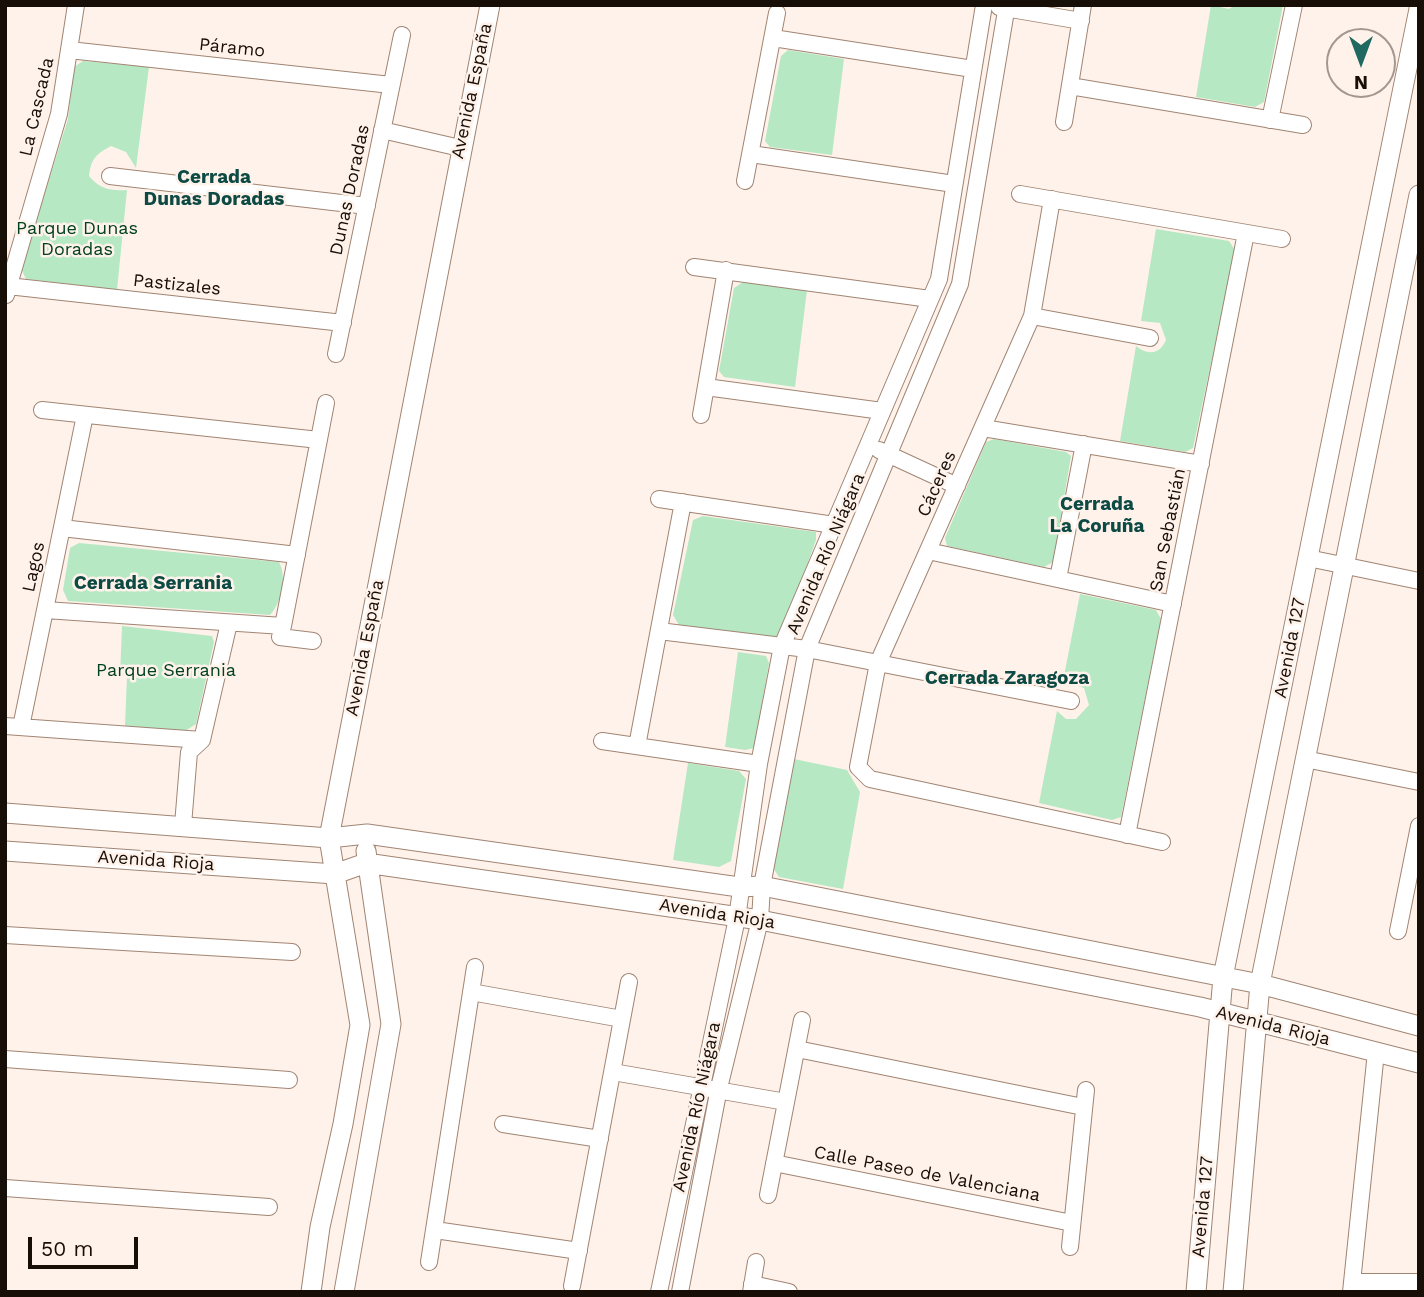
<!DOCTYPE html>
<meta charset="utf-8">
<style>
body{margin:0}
#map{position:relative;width:1424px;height:1297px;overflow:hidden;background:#fff2ea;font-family:"Work Sans",sans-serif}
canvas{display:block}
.frame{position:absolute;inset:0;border:7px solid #180e08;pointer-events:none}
.north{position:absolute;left:1326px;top:28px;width:70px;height:70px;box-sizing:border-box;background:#fff2ea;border:2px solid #a39790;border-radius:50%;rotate:180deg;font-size:19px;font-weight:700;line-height:28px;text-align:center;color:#180e08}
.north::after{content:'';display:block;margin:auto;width:24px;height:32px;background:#206961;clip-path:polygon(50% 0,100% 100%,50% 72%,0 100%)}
.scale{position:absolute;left:28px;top:1237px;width:110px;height:32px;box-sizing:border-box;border:4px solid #180e08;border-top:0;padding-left:9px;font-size:21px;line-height:24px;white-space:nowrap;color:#180e08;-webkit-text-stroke:5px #fff2ea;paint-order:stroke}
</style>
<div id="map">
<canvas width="1424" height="1297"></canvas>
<div class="frame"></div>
<div class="north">N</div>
<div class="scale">50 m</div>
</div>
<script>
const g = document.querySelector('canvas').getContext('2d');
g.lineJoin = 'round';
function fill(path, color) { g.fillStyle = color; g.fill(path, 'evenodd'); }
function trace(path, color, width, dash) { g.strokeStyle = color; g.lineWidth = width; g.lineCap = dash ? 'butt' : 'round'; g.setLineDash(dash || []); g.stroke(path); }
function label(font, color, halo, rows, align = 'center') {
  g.font = font + ' "Work Sans",sans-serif'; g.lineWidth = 5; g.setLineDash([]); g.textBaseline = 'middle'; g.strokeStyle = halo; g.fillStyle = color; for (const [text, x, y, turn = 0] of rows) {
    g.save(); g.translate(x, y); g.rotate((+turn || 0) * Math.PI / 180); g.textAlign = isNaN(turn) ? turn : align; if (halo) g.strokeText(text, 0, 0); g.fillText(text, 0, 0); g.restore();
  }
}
const green = new Path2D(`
 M1211 5 1229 9 1235 5H1283L1264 102 1255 107 1196 97Z
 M788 50 844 59 832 155 770 147 765 141 781 56Z
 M83 61 149 67 136 168 126 152 111 146C96 154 91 159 89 176 100 189 110 191 127 190L117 290 26 279 21 269 68 119 74 67Z
 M1156 229 1229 241 1235 250 1193 448 1185 452 1120 441 1136 346C1148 356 1160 354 1166 340L1160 323 1141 321Z
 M743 282 807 290 795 387 724 377 719 371 734 288Z
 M994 439 1066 452 1071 456 1053 562 1044 567 947 546 945 538 986 442Z
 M703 516 816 532V540L782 635 772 639 679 625 673 615 693 520Z
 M79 543 279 562C287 577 282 602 270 615L68 601 63 590 70 548Z
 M1080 594 1156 610 1161 619 1121 817 1112 820 1039 803 1057 711 1066 719H1076L1089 705 1084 688 1074 685 1062 686Z
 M122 626 212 636 214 642 196 724 185 731 125 726 127 675H120Z
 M738 652 766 656 769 663 754 748 745 750 725 747Z
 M794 759 847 770 860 792 843 889 779 877 773 868Z
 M688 763 739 771 746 779 731 861 719 867 673 860Z`);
const minor = new Path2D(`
 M999 7 1081 21
 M773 38 973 69
 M69 50 391 85
 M1070 86 1303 125
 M1270 120 1294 5
 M1064 122 1083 5
 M382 130 460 148
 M751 154 954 184
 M110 176 367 206
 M745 181 777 13
 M1020 194 1282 239
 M1052 199 1032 316 878 663 858 767 870 779 1162 842
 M694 267 930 299
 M8 286 343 323
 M6 295 59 114 76 5
 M1032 316 1150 338
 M336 354 402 35
 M706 387 882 411
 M42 410 319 440
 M701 415 726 270
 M983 428 1201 464
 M879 450 957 486
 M659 499 834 525
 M62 528 297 555
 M928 551 1173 604
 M1308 558 1419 581
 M1058 579 1084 444
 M45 610 283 626 280 637 313 641
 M283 626 326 403
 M659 631 807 649 1071 701
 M5 726 202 740
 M21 727 85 415
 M602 741 759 764
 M637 746 683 502
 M1305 759 1419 782
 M183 825 189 752 202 740 229 623
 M1127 835 1246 233
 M1398 931 1419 826
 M5 935 292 952
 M471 992 622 1019
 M797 1049 1083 1107
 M5 1059 289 1080
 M613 1072 786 1102
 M503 1124 600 1139
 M774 1163 1072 1223
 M5 1188 269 1207
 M768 1195 802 1020
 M435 1230 579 1251
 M1070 1247 1086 1090
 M429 1262 475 967
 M1352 1282H1419
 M752 1284 789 1292
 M572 1286 629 982
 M659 1292 737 918 759 764 782 646 939 279 984 5
 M680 1292 719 1088 760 920 762 886 807 649 960 284 1007 5
 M751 1292 756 1262
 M1351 1292 1376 1052`);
const major = new Path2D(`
 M5 813 329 838 367 834 739 887 762 886 1260 984 1419 1026
 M5 851 335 874 366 863 760 920 1200 1007 1419 1063
 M311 1292 320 1227 343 1124 360 1025 329 838 490 5
 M344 1292 391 1024 366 851
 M1196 1292 1223 977 1419 9
 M1233 1292 1260 984 1419 195`);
const streetNames = [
 ["Páramo",232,48,6],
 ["Avenida España",472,91,-78],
 ["La Cascada",37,107,-77],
 ["Dunas Doradas",350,190,-78],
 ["Pastizales",177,285,6],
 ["Cáceres",937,484,-66],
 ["San Sebastián",1168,530,-79],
 ["Avenida Río Niágara",826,554,-67],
 ["Lagos",34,567,-78],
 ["Avenida España",365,648,-79],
 ["Avenida 127",1290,648,-79],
 ["Avenida Rioja",156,861,4],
 ["Avenida Rioja",717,914,9],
 ["Avenida Rioja",1273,1026,14],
 ["Avenida Río Niágara",697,1107,-78],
 ["Calle Paseo de Valenciana",927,1174,11],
 ["Avenida 127",1203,1207,-85]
];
const parkNames = [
 ["Parque Dunas",77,229],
 ["Doradas",77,250],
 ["Parque Serrania",166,671]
];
const neighbourhoodNames = [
 ["Cerrada",214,177],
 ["Dunas Doradas",214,199],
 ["Cerrada",1097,504],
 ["La Coruña",1097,526],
 ["Cerrada Serrania",153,583],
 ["Cerrada Zaragoza",1007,678]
];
fill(green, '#b6e8c4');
trace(minor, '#a18573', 18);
trace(major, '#a18573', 21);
trace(minor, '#fff', 16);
trace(major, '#fff', 19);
label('18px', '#180e08', '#fff2ea', streetNames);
label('18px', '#00411f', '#fff2ea', parkNames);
label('bold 19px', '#0d4a44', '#fff2ea', neighbourhoodNames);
</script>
